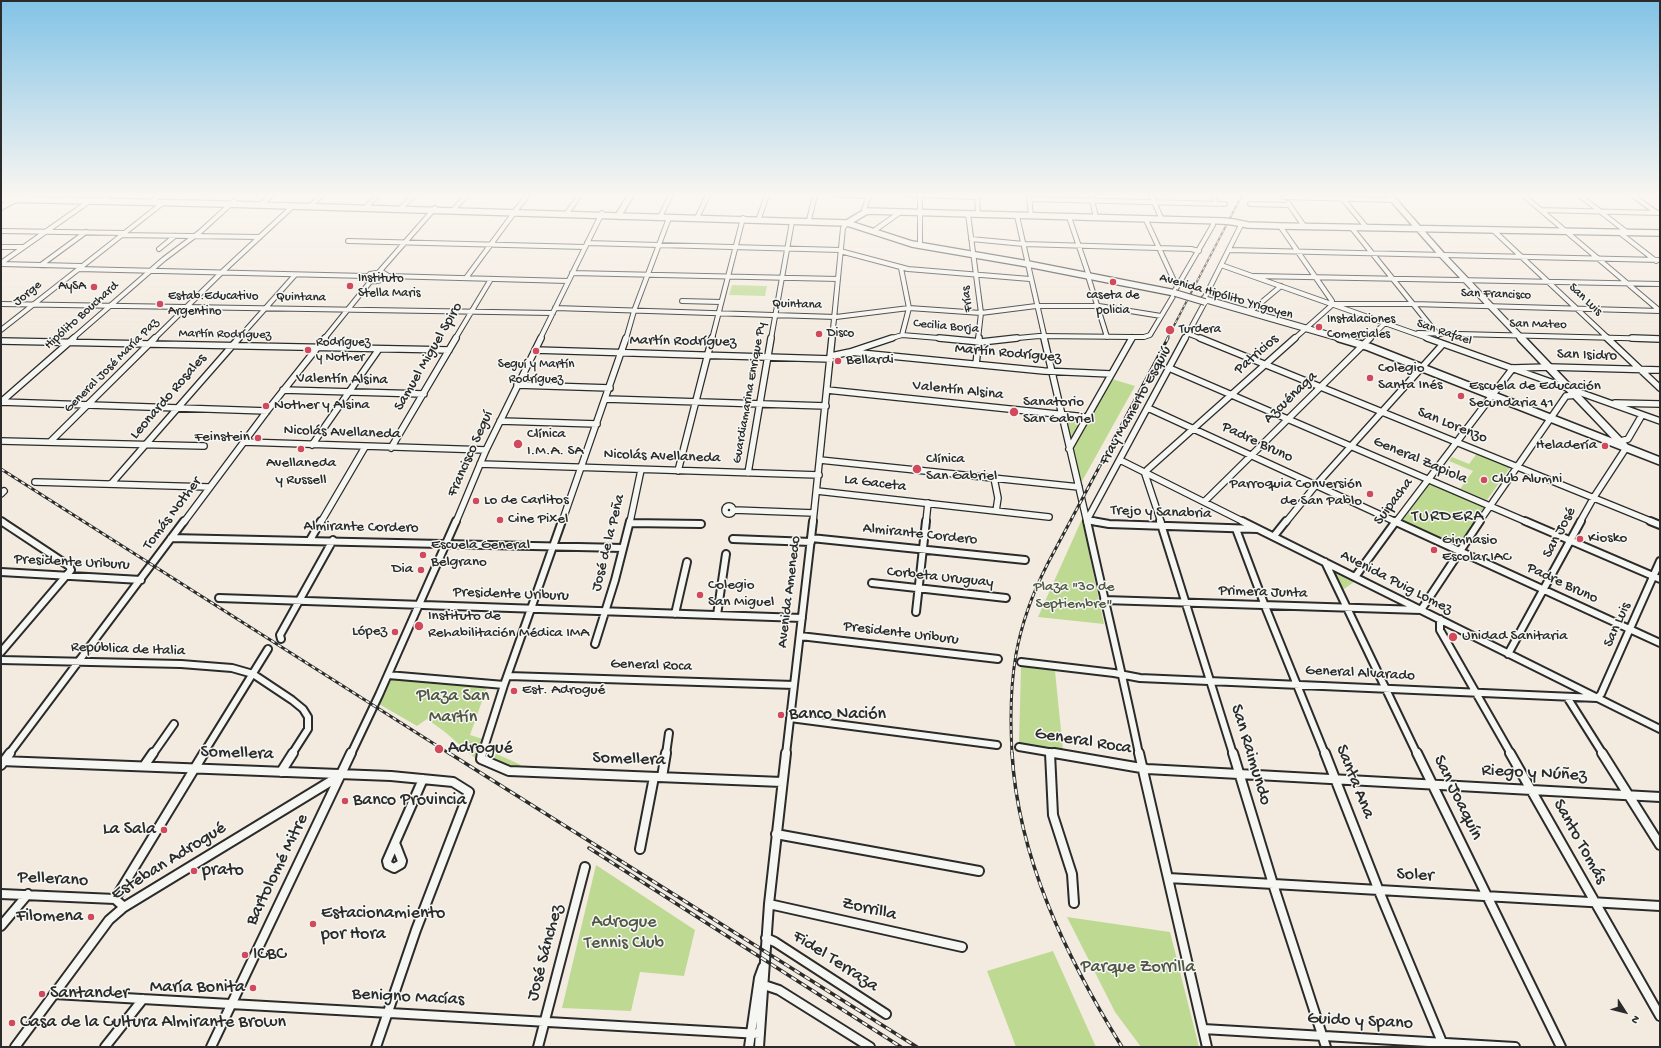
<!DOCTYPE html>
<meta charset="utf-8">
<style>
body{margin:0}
#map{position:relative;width:1661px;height:1048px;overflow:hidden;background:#f3ebe0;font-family:"Gochi Hand",sans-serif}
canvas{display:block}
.frame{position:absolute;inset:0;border:2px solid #2b2b2b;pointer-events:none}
.north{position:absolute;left:1605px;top:992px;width:40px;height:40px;-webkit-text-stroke:3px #f6f6f2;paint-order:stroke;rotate:126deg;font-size:11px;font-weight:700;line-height:16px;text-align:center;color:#2b2b2b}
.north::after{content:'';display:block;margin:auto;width:14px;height:18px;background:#2b2b2b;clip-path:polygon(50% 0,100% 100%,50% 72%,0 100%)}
</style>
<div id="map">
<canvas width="1661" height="1048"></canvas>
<div class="frame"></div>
<div class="north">N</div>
</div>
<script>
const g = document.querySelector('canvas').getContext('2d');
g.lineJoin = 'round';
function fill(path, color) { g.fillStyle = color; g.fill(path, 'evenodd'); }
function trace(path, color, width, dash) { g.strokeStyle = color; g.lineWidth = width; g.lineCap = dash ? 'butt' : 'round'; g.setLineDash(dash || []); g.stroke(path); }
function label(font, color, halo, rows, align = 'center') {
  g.font = font + ' "Gochi Hand",sans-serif'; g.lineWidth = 3; g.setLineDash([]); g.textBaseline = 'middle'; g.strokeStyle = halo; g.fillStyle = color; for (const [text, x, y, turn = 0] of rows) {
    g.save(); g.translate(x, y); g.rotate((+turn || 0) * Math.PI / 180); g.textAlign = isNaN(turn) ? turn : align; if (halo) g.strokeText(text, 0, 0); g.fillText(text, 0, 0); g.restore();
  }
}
const green = new Path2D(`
 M732 285 767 286 765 296 729 295Z
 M1112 379 1135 386 1081 483 1072 447Z
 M1066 417 1082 419 1070 442Z
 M1478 452 1511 466 1487 500 1460 489 1473 471 1449 461 1452 457 1469 464Z
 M1428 478 1491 506 1459 551 1395 521Z
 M1082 519 1104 624 1038 617Z
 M1331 566 1357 580 1341 591Z
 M1021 666 1055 671 1063 750 1019 743Z
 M393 677 487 687 470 735 483 739 476 759 445 732 427 719 417 726 379 704Z
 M488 750 521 765 512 768 488 758Z
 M596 865 695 930 684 976 640 972 631 1011 562 1008Z
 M1067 917 1170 932 1199 1047H1141L1115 1012Z
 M1053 951 1096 1047H1016L987 971Z`);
const minorFar3 = new Path2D(`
 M838 195 869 196
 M910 195 977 197
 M920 195V244
 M977 195 978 215
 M1091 195 1096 218
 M1151 195 1162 220
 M1212 195 1217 204
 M1523 195 1660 311
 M1579 195 1628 233
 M1632 195 1657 213
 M1029 196 1031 216
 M66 197 70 195
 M1284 197 1393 200
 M104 198 109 195
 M1342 198 1367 228
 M1029 199 1225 204
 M21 200 30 195
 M150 202 160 195
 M1288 203 1304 226
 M1250 204 1290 205
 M260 205 272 195
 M367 206 378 195
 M309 207 322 195
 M402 207 414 195
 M1541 210 1660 213
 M452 211 467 195
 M515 211 528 195
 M866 212 864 210 869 195
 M567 213 580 195
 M968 214 981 313 978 339
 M661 215 671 195
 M698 216 708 195
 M1017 216 1045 339
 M1069 217 1088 273
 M809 220 815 195
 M1146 220 1177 287 1175 290
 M758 221 767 195
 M1280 226 1332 301V305
 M1351 227 1438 335
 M875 230 899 213
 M1493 230 1609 339
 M1 231 124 233
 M1620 233 1656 261
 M121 235 260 237
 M971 239 1024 244 1191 249 1199 251
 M348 241 585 247
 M587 243 840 250
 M1 247H23
 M159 249 175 236
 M1229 250 1660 260
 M840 251 908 269 1030 279
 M1 263 91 200
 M1 264 81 266
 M41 265 86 232
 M1221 265 1430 339
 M901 268 909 308 902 335
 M78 269 366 276
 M379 272 435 208
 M382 272 387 275C381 282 373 283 365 279L370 274Z
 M572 273 838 279
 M387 276 568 281
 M1088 276 1107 337
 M1254 276 1660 284
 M466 278 514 213
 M1177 287 1213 225V221
 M1204 299 1240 227
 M682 301 721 302
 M1 304 553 313
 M1334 304H1413L1660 311
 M555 308 836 317 909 308 981 313 1036 306H1099L1161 316
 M1250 312 1281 286
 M1 330 164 202
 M1418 333 1660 339
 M1189 334 1202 339
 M72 339 164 259 200 232 234 201
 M154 339 221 273 293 206
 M238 339 295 275
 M324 339 370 282
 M455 339 491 279
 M540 339 602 213
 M626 339 634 311 669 218
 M712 339 743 218
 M771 339 792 222
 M832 339 843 228 847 223
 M889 339 902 335 951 339
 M1007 339 1039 336 1133 337
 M1132 339 1133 337H1144L1150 335 1175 293
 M1185 339 1205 302
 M1294 339 1332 305
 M1369 339 1385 323`);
const minorFar2 = new Path2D(`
 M939 338 981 342 1017 338
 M1044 338 1087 522
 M1200 338 1653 522
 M1427 338 1660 421
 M1607 338 1660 388
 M1632 338 1660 339
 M1 341 449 350
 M1363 345 1370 338
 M535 350 831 359
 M850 352 892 338
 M831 356 850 352 1044 371 1111 374
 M976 364 979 338
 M1169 368 1527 522
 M1513 368 1549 367 1660 370
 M517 385 610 388
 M283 390 424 394
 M827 390 1086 417
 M606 399 826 406
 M1 402 74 338
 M1 402 267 411
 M1615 403 1660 404
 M1148 408 1396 522
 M500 421 597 424
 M1 441 204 446
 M1621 441 1628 439 1642 415
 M50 442 155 338
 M244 442 486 450
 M312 445 379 349
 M391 448 456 338
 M1069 449 1132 338
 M820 460 1079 487
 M1120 460 1244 522
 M480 464 819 475
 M678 471 712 338
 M748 473 771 338
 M994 478 998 498 996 511
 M35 482 209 487
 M111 484 239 338
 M817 491 1049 517
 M1 494 4 491
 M1205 501 1361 347
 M725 510a4 4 0 1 1 8 0a4 4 0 1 1-8 0Z
 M734 510 814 513
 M1 521 3 522
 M184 522 267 411 325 338
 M321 522 365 447
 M456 522 486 450 541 338
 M562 522 626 338
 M630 522 641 470
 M813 522 832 338
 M926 522 928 503
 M1098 522 1087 520 1185 338
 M1161 522 1145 474 1147 470 1295 338
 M1286 522 1316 485 1443 344
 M1396 522 1513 368
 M1479 522 1566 396 1577 395
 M1580 522 1594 497 1626 448`);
const minorFar1 = new Path2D(`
 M1 521 69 566 71 570 1 652
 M1087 521C1104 599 1123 676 1139 754
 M1092 521 1109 524 1257 529
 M1160 521 1233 754
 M1242 521 1660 729
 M1394 521 1660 643
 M1525 521 1660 579
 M1650 521 1660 525
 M630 523 701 524
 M1236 529 1265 606 1325 754
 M1274 536 1286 521
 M171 538 623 548
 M811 538 1025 560
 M733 539 811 542
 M310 540 321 521
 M1325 562 1417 754
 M1 572 141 580
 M1355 577 1396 521
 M872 583 1006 598
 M219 598 802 618
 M1104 600 1421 610 1480 521
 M916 612 926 521
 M675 614 687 562
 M717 615 726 554
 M1440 619V630L1511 754
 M800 636 998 659
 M281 639 280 635 333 540
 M595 644 615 580 630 521
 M1508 654 1581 521
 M1 660 181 664 232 668 253 674 292 700 303 709 308 717V729L292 754
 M1021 662 1114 673 1140 678 1597 698 1601 694 1660 561
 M388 675 504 685
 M508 676 794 685
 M1567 697 1603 754
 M790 718 997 745
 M1019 747 1060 754
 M1050 752V754
 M9 754 184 521
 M153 754 174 724
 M203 754 268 649
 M351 754 379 695 456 521
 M482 754 504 685 562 521
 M666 754 669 733
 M786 754 813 521`);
const minor = new Path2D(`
 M482 753 481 759 509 771 782 782
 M1050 753 1053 815 1072 874 1074 903
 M1054 753 1147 769 1660 797
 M1139 753 1207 1047
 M1233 753 1273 884 1326 1047
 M1325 753 1379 891 1444 1047
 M1417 753 1561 1047
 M1510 753 1660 1016
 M1602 753 1660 845
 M1 761 391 776 453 782 469 792 416 930 376 1047
 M1 765 10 753
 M144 766 153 753
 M281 772 293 753
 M662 777 666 753
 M776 834 979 871
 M395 843 402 861 401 864 394 868 388 865 387 861 423 779
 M640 849 654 777
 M1168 878 1660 906
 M1 894 115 899 124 907
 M115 899 204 753
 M769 904 962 947
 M1 926 28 894
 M766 938 775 942 886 1014
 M764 985 779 990 870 1047
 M54 994 760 1034
 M1203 1029 1515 1047
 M15 1047 109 920 124 907 341 775
 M105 1047 143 999
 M211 1047 351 753
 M538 1047 585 867
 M749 1047 759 978 763 967
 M759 1047 769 904 786 753`);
const majorFar1 = new Path2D(`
 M1389 195 1442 255 1522 339
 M1 199 225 204 847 223 912 244 1028 264 1175 293
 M1 207 14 200
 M618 216 631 195
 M1233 222 1248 225 1280 226 1660 233
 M847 223 867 211 1223 221
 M1204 299 1343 339`);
const major = new Path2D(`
 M1339 338 1369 347 1660 461
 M1521 338 1626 448`);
const railFar2 = new Path2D(`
 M1167 339 1242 195`);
const railFar1 = new Path2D(`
 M1 469 450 754
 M1012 754C1008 681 1014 629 1048 563L1168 338`);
const rail = new Path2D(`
 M449 753 917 1047
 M1012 753C1018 859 1067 958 1122 1047
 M589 848 901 1047`);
const majorBridge = new Path2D(`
 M1223 221 1233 222
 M1175 293 1205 302`);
const markers = [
 [1113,282,4,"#d1495b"],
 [350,286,4,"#d1495b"],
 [94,287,4,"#d1495b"],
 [160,304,4,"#d1495b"],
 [1319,327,4,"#d1495b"],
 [1170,330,5,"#d1495b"],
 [819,334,4,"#d1495b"],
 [308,350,4,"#d1495b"],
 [536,351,4,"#d1495b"],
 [838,361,4,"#d1495b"],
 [1370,378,4,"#d1495b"],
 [1461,396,4,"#d1495b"],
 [266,406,4,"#d1495b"],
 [1014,412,5,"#d1495b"],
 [258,438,4,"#d1495b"],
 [518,444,5,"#d1495b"],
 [1605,446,4,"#d1495b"],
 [301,449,4,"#d1495b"],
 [917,469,5,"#d1495b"],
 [1484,480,4,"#d1495b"],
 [1370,494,4,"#d1495b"],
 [476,501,4,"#d1495b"],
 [500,520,4,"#d1495b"],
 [1580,539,4,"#d1495b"],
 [1434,550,4,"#d1495b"],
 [423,555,4,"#d1495b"],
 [421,570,4,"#d1495b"],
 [700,595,4,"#d1495b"],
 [419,626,5,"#d1495b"],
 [395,632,4,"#d1495b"],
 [1453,637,5,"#d1495b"],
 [514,691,4,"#d1495b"],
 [781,715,4,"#d1495b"],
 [439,749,5,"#d1495b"],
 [345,801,4,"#d1495b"],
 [164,830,4,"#d1495b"],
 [194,871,4,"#d1495b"],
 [91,917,4,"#d1495b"],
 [313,924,4,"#d1495b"],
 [245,955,4,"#d1495b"],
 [253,988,4,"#d1495b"],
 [42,994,4,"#d1495b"],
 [12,1023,4,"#d1495b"]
];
const farPoinames = [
 ["Instituto",358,279],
 ["Stella Maris",358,294],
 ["AySA",86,287,"right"],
 ["caseta de",1113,296,"center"],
 ["policia",1113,311,"center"],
 ["Estab.Educativo",168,297],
 ["Argentino",168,312],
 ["Instalaciones",1327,320],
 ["Comerciales",1327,335],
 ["Turdera",1179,330],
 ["Disco",827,334],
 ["Rodríguez",316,343],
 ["y Nother",316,358],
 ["Seguí y Martín",536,365,"center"],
 ["Rodríguez",536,380,"center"]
];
const farStreetnames = [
 ["Jorge",28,294,-39],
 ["San Francisco",1496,295,2],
 ["Avenida Hipólito Yrigoyen",1226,297,16],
 ["Quintana",301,298,1],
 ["Frías",968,299,-97],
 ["San Luis",1585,300,43],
 ["Quintana",797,305,2],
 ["Hipólito Bouchard",82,316,-42],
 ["San Mateo",1538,325,1],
 ["Cecilia Borja",946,327,5],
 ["San Rafael",1444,333,19],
 ["Martín Rodríguez",225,335,1],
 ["General José María Paz",112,366,-45],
 ["Guardiamarina Enrique Py",750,393,-80]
];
const streetNames = [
 ["Martín Rodríguez",683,342,1],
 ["Martín Rodríguez",1008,354,5],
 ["Patricios",1257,355,-41],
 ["San Isidro",1587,356,2],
 ["Samuel Miguel Spiro",429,357,-60],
 ["Valentín Alsina",342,380,1],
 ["Valentín Alsina",958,391,6],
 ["Leonardo Rosales",169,397,-49],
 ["Azcuénaga",1291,398,-44],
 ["Fray Mamerto Esquiú",1136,406,-61],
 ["San Lorenzo",1452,426,22],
 ["Nicolás Avellaneda",342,433,2],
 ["Padre Bruno",1257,443,25],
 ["Francisco Seguí",471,454,-66],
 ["Nicolás Avellaneda",662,457,2],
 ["General Zapiola",1420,461,23],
 ["La Gaceta",875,484,7],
 ["Suipacha",1394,502,-53],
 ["Trejo y Sanabria",1161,513,2],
 ["Tomás Nother",173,514,-53],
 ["Almirante Cordero",361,528,1],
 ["San José",1560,533,-62],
 ["Almirante Cordero",920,535,6],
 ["José de la Peña",609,543,-76],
 ["Presidente Uriburu",72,563,3],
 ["Corbeta Uruguay",940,578,6],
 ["Avenida Puig Lomez",1396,583,27],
 ["Padre Bruno",1562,584,25],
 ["Avenida Amenedo",790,592,-83],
 ["Primera Junta",1263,593,2],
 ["Presidente Uriburu",511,595,2],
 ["San Luis",1618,625,-66],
 ["Presidente Uriburu",901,634,7],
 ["República de Italia",128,650,2],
 ["General Roca",651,666,2],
 ["General Alvarado",1360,674,3]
];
const poiNames = [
 ["Bellardi",846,361],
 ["Colegio",1378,369],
 ["Santa Inés",1378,386],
 ["Escuela de Educación",1469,387],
 ["Secundaria 41",1469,404],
 ["Sanatorio",1023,403],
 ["San Gabriel",1023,420],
 ["Nother y Alsina",274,406],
 ["Clínica",527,435],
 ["I.M.A. SA",527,452],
 ["Feinstein",250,438,"right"],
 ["Heladería",1597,446,"right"],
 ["Clínica",926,460],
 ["San Gabriel",926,477],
 ["Avellaneda",301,464,"center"],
 ["y Russell",301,481,"center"],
 ["Club Alumni",1492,480],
 ["Parroquia Conversión",1362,485,"right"],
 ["de San Pablo",1362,502,"right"],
 ["Lo de Carlitos",484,501],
 ["Cine Pixel",508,520],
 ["Kiosko",1588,539],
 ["Gimnasio",1442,541],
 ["Escolar IAC",1442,558],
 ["Escuela General",431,546],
 ["Belgrano",431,563],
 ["Dia",413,570,"right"],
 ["Colegio",708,586],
 ["San Miguel",708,603],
 ["Instituto de",428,617],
 ["Rehabilitación Médica IMA",428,634],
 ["López",387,632,"right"],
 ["Unidad Sanitaria",1462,637],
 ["Est. Adrogué",522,691]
];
const parkNames = [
 ["Plaza \"30 de",1074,588],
 ["Septiembre\"",1074,605]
];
const quarterNames = [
 ["TURDERA",1448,517]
];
const nearParknames = [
 ["Plaza San",453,697],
 ["Martín",453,718],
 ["Adrogue",624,923],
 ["Tennis Club",624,944],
 ["Parque Zorrilla",1138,968]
];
const nearPoinames = [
 ["Banco Nación",789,715],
 ["Adrogué",448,749],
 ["Banco Provincia",353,801],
 ["La Sala",156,830,"right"],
 ["prato",202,871],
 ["Estacionamiento",321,914],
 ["por Hora",321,935],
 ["Filomena",83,917,"right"],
 ["ICBC",253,955],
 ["María Bonita",245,988,"right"],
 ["Santander",50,994],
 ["Casa de la Cultura Almirante Brown",20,1023]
];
const nearStreetnames = [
 ["General Roca",1083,742,9],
 ["Somellera",237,754,2],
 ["San Raimundo",1250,755,73],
 ["Somellera",629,760,2],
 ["Riego y Núñez",1534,774,3],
 ["Santa Ana",1354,782,68],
 ["San Joaquín",1457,798,64],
 ["Santo Tomás",1579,842,61],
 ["Esteban Adrogué",169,862,-32],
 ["Bartolomé Mitre",278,870,-64],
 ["Soler",1415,876,3],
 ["Pellerano",53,880,3],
 ["Zorrilla",869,910,13],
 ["José Sánchez",546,953,-75],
 ["Fidel Terraza",835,962,33],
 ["Benigno Macías",408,998,3],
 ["Guido y Spano",1360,1022,3]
];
fill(green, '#beda92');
trace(minorFar3, '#2b2b2b', 6);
trace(minorFar2, '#2b2b2b', 8);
trace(minorFar1, '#2b2b2b', 10);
trace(minor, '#2b2b2b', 12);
trace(majorFar1, '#2b2b2b', 8);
trace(major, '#2b2b2b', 10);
trace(minorFar3, '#f6f6f2', 4);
trace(minorFar2, '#f6f6f2', 5.5);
trace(minorFar1, '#f6f6f2', 6);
trace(minor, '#f6f6f2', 8);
trace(majorFar1, '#f6f6f2', 5.5);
trace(major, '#f6f6f2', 7);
trace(railFar2, '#2b2b2b', 2);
trace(railFar1, '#2b2b2b', 3);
trace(rail, '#2b2b2b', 3.5);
trace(railFar2, '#f6f6f2', 1, [3]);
trace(railFar1, '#f6f6f2', 1.5, [4]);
trace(rail, '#f6f6f2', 2, [6]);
trace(majorBridge, '#2b2b2b', 8, []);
trace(majorBridge, '#f6f6f2', 5.5);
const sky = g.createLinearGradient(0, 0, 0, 342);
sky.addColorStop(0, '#82c3e6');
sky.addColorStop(0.57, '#faf6f1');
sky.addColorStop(1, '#faf6f100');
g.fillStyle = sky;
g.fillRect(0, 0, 1661, 342);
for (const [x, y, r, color] of markers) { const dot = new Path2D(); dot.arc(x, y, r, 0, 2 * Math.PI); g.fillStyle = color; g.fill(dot); trace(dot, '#f6f6f2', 1.5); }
label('13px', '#2b2b2b', '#f6f6f2', farPoinames, 'left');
label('13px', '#2b2b2b', '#f6f6f2', farStreetnames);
label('15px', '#2b2b2b', '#f6f6f2', streetNames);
label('15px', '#2b2b2b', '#f6f6f2', poiNames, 'left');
label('15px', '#505745', '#f6f6f2', parkNames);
g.letterSpacing = '1px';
label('17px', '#2b2b2b', '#f6f6f2', quarterNames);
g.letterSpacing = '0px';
label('18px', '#505745', '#f6f6f2', nearParknames);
label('18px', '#2b2b2b', '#f6f6f2', nearPoinames, 'left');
label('18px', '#2b2b2b', '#f6f6f2', nearStreetnames);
</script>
